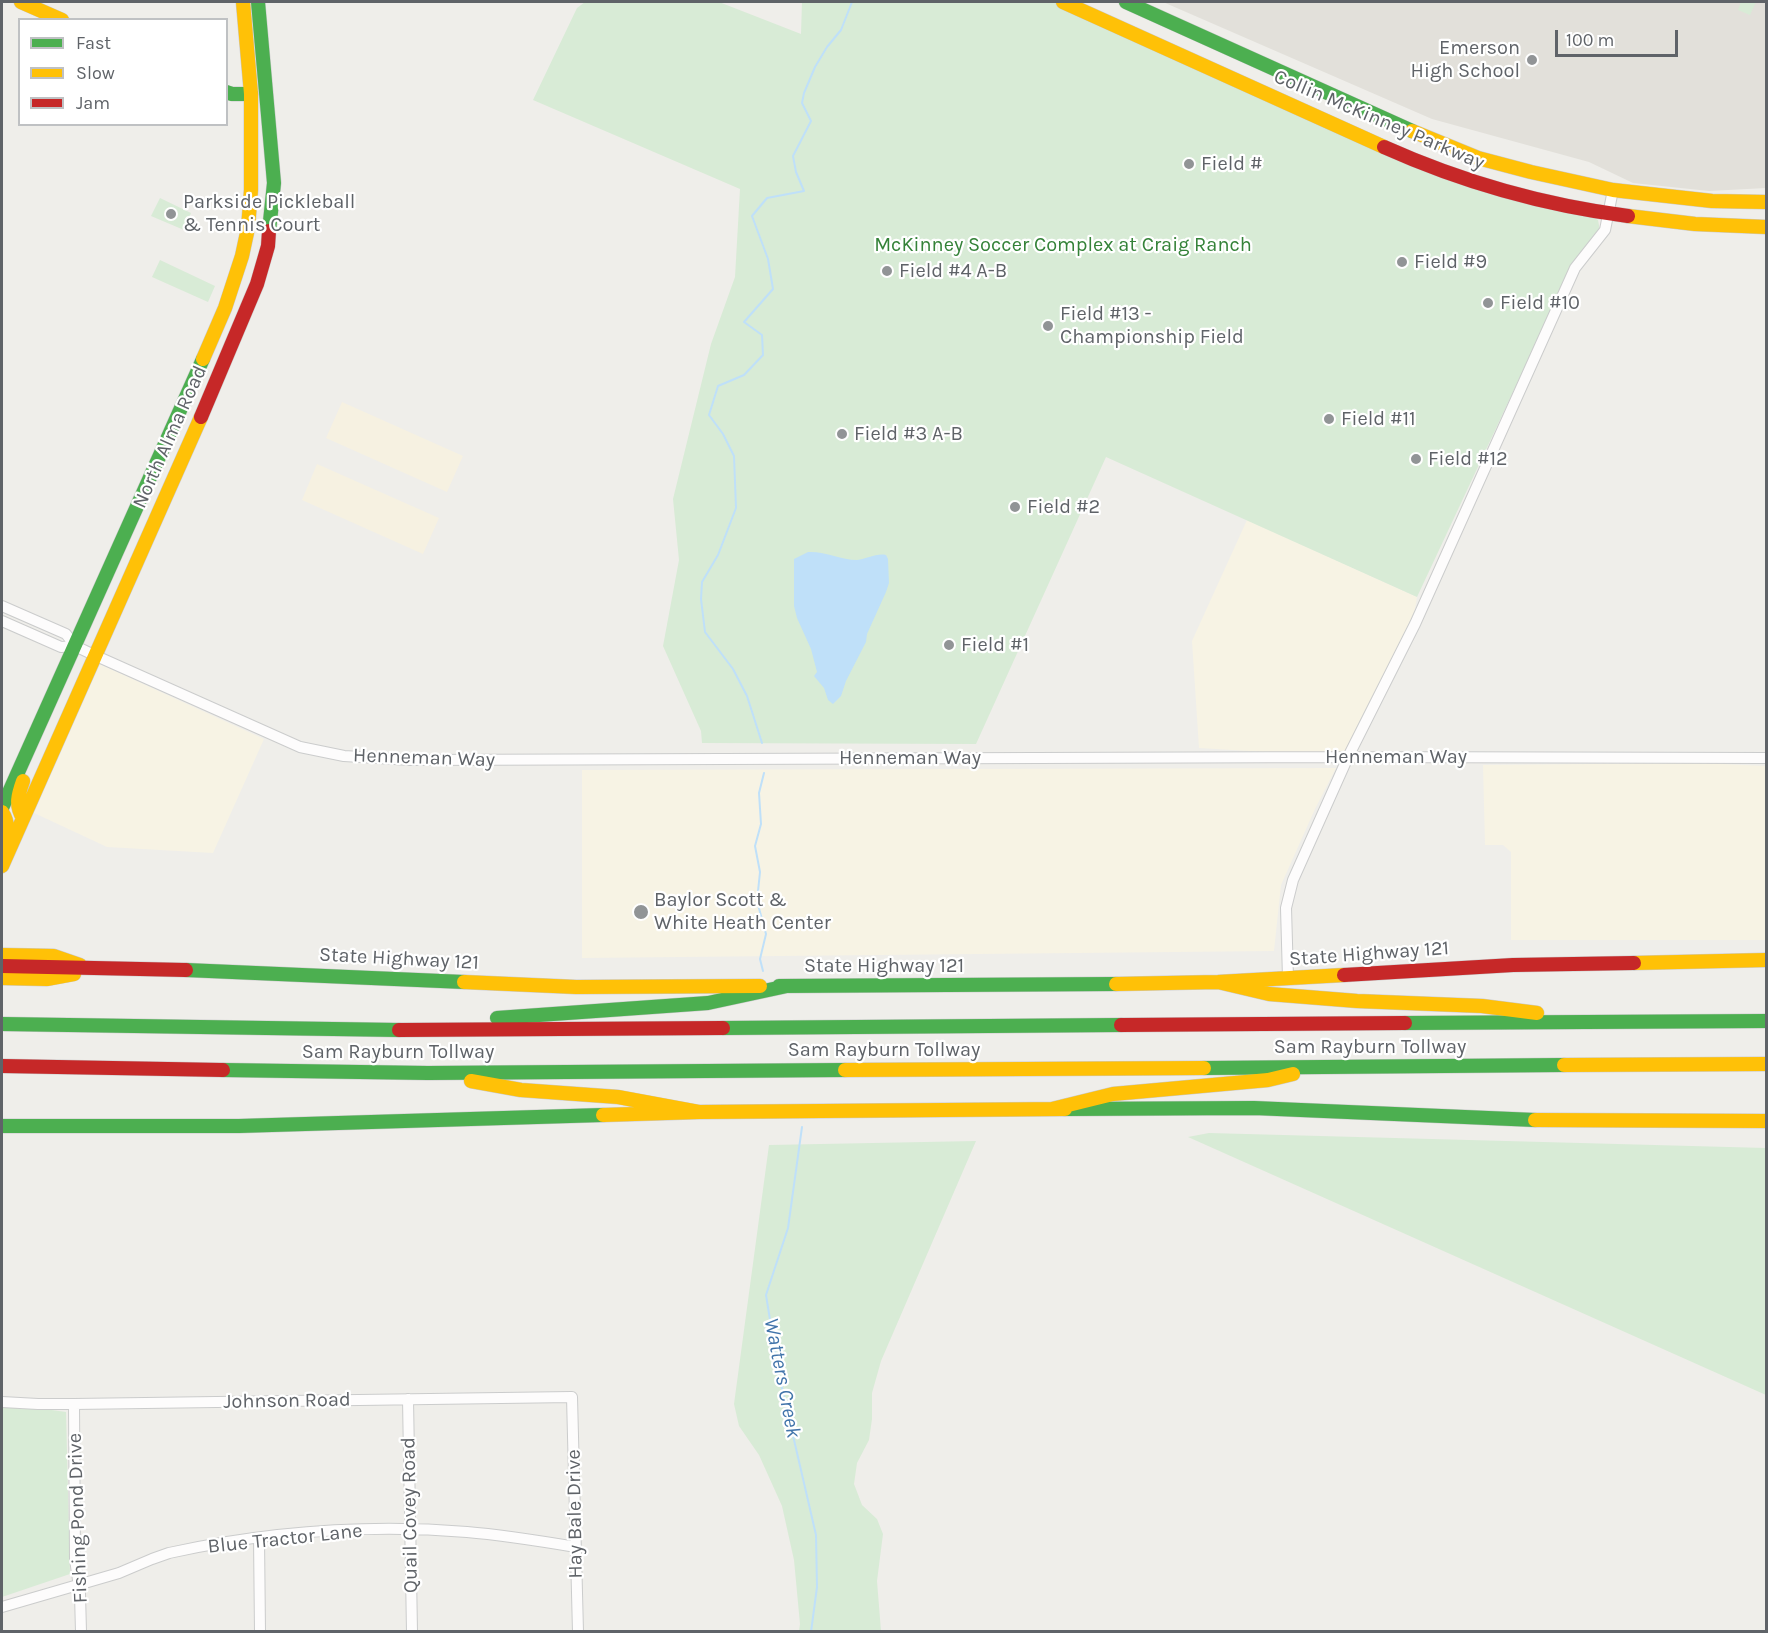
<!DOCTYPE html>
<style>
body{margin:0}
#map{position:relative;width:1768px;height:1633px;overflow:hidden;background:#efeeea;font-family:Karla,sans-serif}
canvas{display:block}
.frame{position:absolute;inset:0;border:3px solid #5f6368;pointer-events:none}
.legend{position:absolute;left:18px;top:18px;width:210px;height:108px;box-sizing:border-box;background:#fff;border:2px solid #bfc1c3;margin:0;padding:8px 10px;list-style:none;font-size:18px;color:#5f6368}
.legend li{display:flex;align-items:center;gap:12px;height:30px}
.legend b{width:30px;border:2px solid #bfc1c3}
.scale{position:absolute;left:1555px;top:30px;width:123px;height:27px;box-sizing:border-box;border:3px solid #5f6368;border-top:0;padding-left:8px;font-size:18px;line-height:21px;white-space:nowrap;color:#5f6368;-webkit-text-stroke:4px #fff;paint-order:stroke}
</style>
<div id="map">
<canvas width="1768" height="1633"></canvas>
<div class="frame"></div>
<ul class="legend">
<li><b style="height:8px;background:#4caf50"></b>Fast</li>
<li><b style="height:8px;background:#ffc107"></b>Slow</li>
<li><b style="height:8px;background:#c62828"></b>Jam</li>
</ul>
<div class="scale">100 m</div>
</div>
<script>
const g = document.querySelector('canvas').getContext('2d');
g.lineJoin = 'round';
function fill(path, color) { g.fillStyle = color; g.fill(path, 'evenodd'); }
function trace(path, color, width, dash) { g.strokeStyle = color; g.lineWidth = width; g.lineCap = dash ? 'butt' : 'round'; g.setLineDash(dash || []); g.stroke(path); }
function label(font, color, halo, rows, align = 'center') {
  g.font = font + ' Karla,sans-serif'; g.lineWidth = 4.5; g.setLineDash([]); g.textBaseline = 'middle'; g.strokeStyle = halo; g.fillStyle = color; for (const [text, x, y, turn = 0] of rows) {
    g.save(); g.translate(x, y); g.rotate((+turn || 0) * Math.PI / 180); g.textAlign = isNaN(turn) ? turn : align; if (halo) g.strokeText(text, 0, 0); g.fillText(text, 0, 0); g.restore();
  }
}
const commercial = new Path2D(`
 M1247 520 1417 597 1411 633 1348 757 1199 748 1192 641Z
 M97 663 264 739 213 853 107 847 32 812Z
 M1697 763 1766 766V940H1511V852L1503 845H1485L1483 765Z
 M1336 768 1315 809 1281 885 1274 951 582 958V770Z`);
const education = new Path2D(`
 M1163 2H1766V188L1709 191 1633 183 1589 162 1432 119Z`);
const green = new Path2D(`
 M585 2H719L801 34 802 2H1053L1404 161 1592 217 1598 220 1600 231 1572 266 1417 597 1106 457 976 744 702 743 701 731 663 646 679 560 673 499 711 344 735 277 740 189 533 100 577 8Z
 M1741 2H1756L1750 15 1738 10Z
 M160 198 191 213 184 230 151 216Z
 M160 260 215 286 208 302 152 277Z
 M1209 1133 1766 1148V1395L1188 1137Z
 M976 1141 881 1361 872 1393V1419L869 1440 857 1463 854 1484 862 1505 877 1519 883 1534 877 1581 881 1631H799L800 1624 794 1560 782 1506 759 1455 739 1426 734 1404 769 1145Z
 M2 1403 66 1412 70 1574 2 1597Z`);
const sand = new Path2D(`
 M342 402 463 456 447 492 326 438Z
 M317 464 439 518 423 554 302 500Z`);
const water = new Path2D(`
 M808 552C825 551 841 560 857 560 867 559 876 553 886 555L888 559 889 583 886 592 867 634 866 642 846 681 841 696 833 704 828 700 824 688 814 676 817 672 811 649 797 618 794 606V559Z`);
const stream = new Path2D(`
 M762 743 747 696 733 669 705 632 701 599 702 582 718 555 736 508 734 456 723 434 709 415 718 386 744 375 763 355 762 335 744 322 773 289 768 259 752 216 767 198 804 191 796 172 793 156 811 121 802 103 804 93 815 67 827 47 841 30 852 2
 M763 971 760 959 766 934 757 901 760 872 755 846 761 824 759 793 764 773
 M802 1127 788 1228 766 1295 779 1375 816 1535 817 1587 811 1632`);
const street = new Path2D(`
 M2 606 66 634 75 646 94 655 300 747 344 756 411 760 1348 757 1766 758
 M2 621 61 647 75 646
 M1288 978 1286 908 1293 880 1348 757 1415 624 1575 268 1605 230 1613 190
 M408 1399 412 1632
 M2 1402 38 1404H74L572 1397 578 1632
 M74 1404 75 1559 80 1594 81 1632
 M259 1538 260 1632
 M2 1607 119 1573 152 1559 169 1553C266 1532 368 1524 467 1532 504 1535 540 1541 576 1547`);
const fast = new Path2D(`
 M258 2 274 183 269 231
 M1126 2 1412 131
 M226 92 232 94H251
 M2 808 203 359
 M186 970 464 982
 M779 986 1116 984
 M497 1018 708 1003 787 986
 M1405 1023 1766 1021
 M2 1024 399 1030
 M723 1028 1121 1025
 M1204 1068 1564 1065
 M223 1070 428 1073 845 1070
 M1065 1109 1254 1108 1535 1120
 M2 1126H239L603 1115`);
const slow = new Path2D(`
 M21 2 62 20
 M1063 2 1384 147
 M1412 131 1478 158 1531 172 1613 190 1712 201 1766 202
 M1628 216 1695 224 1766 227
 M203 359 225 308 242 256 248 228 251 190V94L243 2
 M23 781C18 795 15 805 23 818
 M2 812C9 823 8 832 3 844
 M2 866 201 417
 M2 955 54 956 80 965
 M1634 963 1766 960
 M2 978 47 979 74 974
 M464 982 576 987 760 986
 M1218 982 1269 994 1357 1001 1482 1006 1537 1013
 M1116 984 1218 982 1344 975
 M1564 1065 1766 1064
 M845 1070 1204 1068
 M471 1081 521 1090 618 1097 699 1112
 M1052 1109 1113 1094 1268 1080 1293 1074
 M603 1115 699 1112 1065 1109
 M1535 1120 1766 1121`);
const jam = new Path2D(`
 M1384 147C1462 182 1543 205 1628 216
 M201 417 257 284 268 246 269 231
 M2 966 186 970
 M1344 975 1513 965 1634 963
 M1121 1025 1405 1023
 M399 1030 723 1028
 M2 1066 223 1070`);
const markers = [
 [1532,60,6,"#919496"],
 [1189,164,6,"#919496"],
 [171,214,6,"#919496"],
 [1402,262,6,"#919496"],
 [887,271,6,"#919496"],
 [1488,303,6,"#919496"],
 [1048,326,6,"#919496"],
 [1329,419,6,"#919496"],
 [842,434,6,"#919496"],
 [1416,459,6,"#919496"],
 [1015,507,6,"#919496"],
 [949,645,6,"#919496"],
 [641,912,8,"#919496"]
];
const poiNames = [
 ["Emerson",1520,48,"right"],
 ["High School",1520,71,"right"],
 ["Field #",1201,164],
 ["Parkside Pickleball",183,202],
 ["& Tennis Court",183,225],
 ["Field #9",1414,262],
 ["Field #4 A-B",899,271],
 ["Field #10",1500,303],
 ["Field #13 -",1060,314],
 ["Championship Field",1060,337],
 ["Field #11",1341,419],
 ["Field #3 A-B",854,434],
 ["Field #12",1428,459],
 ["Field #2",1027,507],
 ["Field #1",961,645],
 ["Baylor Scott &",654,900],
 ["White Heath Center",654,923]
];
const streetNames = [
 ["Collin McKinney Parkway",1379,120,23],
 ["North Alma Road",170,437,-66],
 ["Henneman Way",1396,757],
 ["Henneman Way",424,758,2],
 ["Henneman Way",910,758],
 ["State Highway 121",1369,954,-4],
 ["State Highway 121",399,959,3],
 ["State Highway 121",884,966],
 ["Sam Rayburn Tollway",1370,1047],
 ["Sam Rayburn Tollway",884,1050],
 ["Sam Rayburn Tollway",398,1052],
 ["Johnson Road",287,1401,-1],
 ["Hay Bale Drive",575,1514,-91],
 ["Quail Covey Road",410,1515,-91],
 ["Fishing Pond Drive",78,1518,-92],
 ["Blue Tractor Lane",285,1539,-6]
];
const parkNames = [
 ["McKinney Soccer Complex at Craig Ranch",1063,245]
];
const waterNames = [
 ["Watters Creek",782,1378,79]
];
fill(commercial, '#f7f3e4');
fill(education, '#e2e0da');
fill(green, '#d8ebd6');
fill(sand, '#f6f1e1');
fill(water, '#bfe0f9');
trace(stream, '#bfe0f9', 2);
trace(street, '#cbcccc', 12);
trace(fast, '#cacacb', 15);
trace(slow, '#cacacb', 15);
trace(jam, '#cacacb', 15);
trace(street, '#fdfcfc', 10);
trace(fast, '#4caf50', 14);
trace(slow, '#ffc107', 14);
trace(jam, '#c62828', 14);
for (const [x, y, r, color] of markers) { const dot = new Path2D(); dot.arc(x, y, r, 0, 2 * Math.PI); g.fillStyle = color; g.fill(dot); trace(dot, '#fff', 2); }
label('20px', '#5f6368', '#fff', poiNames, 'left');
label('20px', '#5f6368', '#fff', streetNames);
label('20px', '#348238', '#fff', parkNames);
label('italic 21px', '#4174aa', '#fff', waterNames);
</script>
